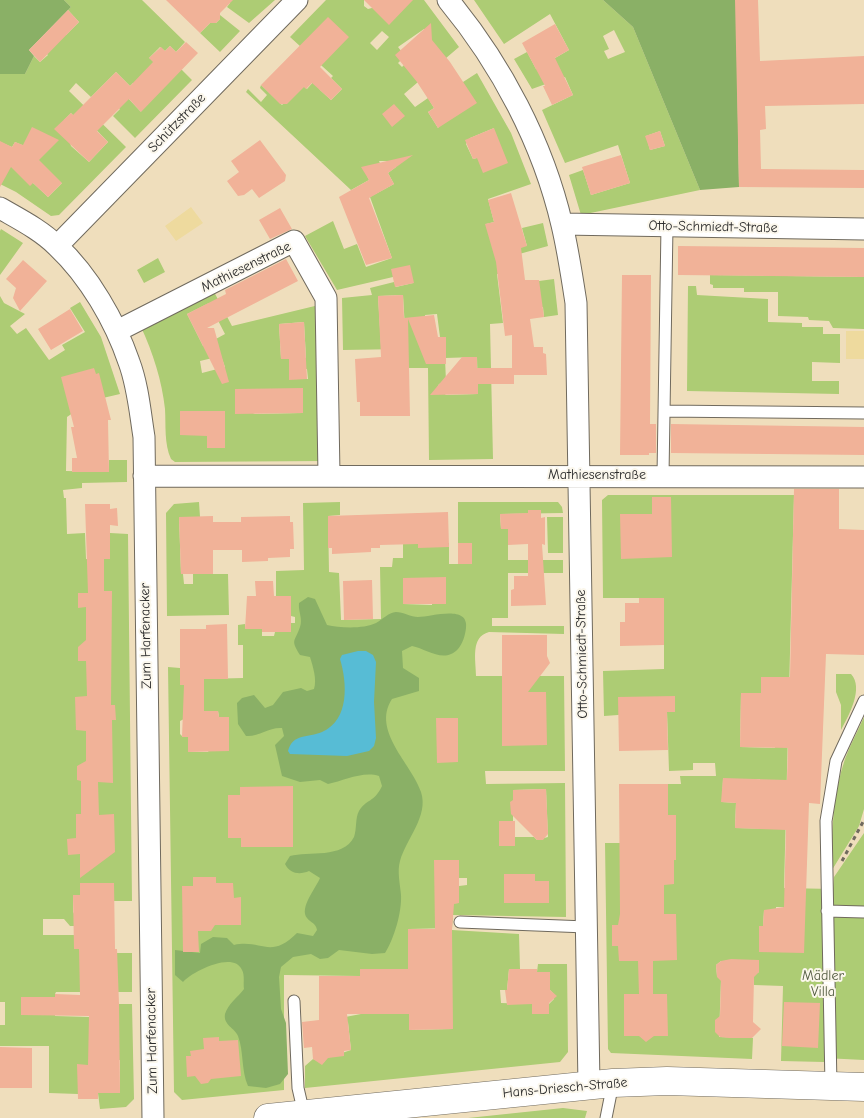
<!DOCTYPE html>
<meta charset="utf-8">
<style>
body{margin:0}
canvas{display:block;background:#efdebc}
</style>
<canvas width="864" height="1118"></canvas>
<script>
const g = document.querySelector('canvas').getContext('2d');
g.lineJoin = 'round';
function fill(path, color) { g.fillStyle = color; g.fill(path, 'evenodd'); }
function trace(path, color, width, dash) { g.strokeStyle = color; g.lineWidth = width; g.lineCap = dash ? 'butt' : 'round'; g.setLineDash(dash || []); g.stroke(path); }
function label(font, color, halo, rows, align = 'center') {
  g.font = font + ' "Comic Neue",sans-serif'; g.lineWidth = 4; g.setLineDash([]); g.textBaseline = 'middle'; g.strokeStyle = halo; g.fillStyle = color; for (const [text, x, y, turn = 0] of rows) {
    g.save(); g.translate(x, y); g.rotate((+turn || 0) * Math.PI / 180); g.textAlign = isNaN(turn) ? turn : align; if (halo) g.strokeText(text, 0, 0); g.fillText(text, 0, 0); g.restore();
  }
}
const green = new Path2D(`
 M64 0H142L185 42 176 52 170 46 165 51 160 47 149 58 182 70 192 80 135 138 113 116 120 109 116 106 126 96 141 112 133 83 130 86 116 72 91 97 76 83 69 91 126 147 59 215 51 216 16 192 0 184 22 145 15 142 12 147 0 142V74H25L34 56 40 62 48 55 42 49 60 30 66 35 79 22 68 10 71 7ZM71 113 78 121 83 116 108 142 89 162 71 146 64 120ZM33 183H62L48 197Z
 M227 0H275L249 23 227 7 230 3Z
 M326 0H364V6L368 9 403 0H424L459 47 404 94 415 107 428 98 434 108 428 112 438 128 463 82 477 73 511 133 531 184 488 199 494 222 486 224 527 246 522 228 543 223 548 246 505 258 509 272 497 274 503 323 490 324 493 459 429 460 428 368H406L405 349 343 350 342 298 372 295 370 288 394 282 396 287 413 283 393 277 337 290 305 236 333 221 344 249 357 244 366 267 392 258 370 197 394 184 388 173 396 167 395 165 390 167 387 161H379L382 168 367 176 369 180 351 190 246 92 248 89 261 102 267 95 260 88 261 85 282 105 302 85 307 89 315 80 320 90 331 100 342 89 331 78 333 76 290 37ZM424 29 430 39 402 67 398 63 405 56 398 47ZM382 31 389 37 377 50 370 43ZM494 128 477 158 473 159 466 144 470 138ZM403 295 406 345 381 346 378 296ZM437 314 440 337 446 338V354H428L425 315ZM477 357 478 394 446 395 437 388 439 384 446 382 445 358Z
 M474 0H603L633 27 700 190 581 215 569 175 583 170 591 195 630 183 618 145 565 163 542 110 573 95 565 77 532 89 514 59 527 52 536 69 569 50 550 14 504 44ZM614 30 625 52 608 59 604 51 609 49 603 36ZM660 131 665 146 650 150 646 136Z
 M220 15 240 31 220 52 200 33 210 23H216L220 19Z
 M1 229 23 243 0 275V231Z
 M158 258 165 272 144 283 137 270Z
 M710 275 864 277V329L833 328 829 321 809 320 808 317 778 316V292H744V288H713V285L710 284Z
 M554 279 558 315 544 317 543 307 537 308 539 281Z
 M688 286H696L697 295 768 299V322L802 323V327H823V334H840V363L812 362V381H839V394L687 391Z
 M213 290 232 326 319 305 324 461 175 462 171 459C164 444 166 425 165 409 162 381 153 353 141 327ZM209 303 225 334 203 346 187 314ZM304 322 306 358 281 359 279 324ZM221 356 225 367 202 373 200 361ZM289 369H307L308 379H289ZM303 388V413L253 414ZM180 411H225V447L207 448V435H180Z
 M0 296 4 303 25 314 10 326 17 334 26 328 49 360 65 350 62 345 85 332 70 308 80 302 101 337 120 394 90 401 67 417 66 471 109 472V460H127V482L82 483V488L63 490 64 498H66L67 534 85 533 86 559H110V533L128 534 132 901H114V883H81L80 895 73 896V912L81 926H70L64 919H43V935H79L117 979V953H132V992H56L55 994V1016L89 1017V1036H119V1004H132L134 1099 126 1107 100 1109 98 1093H120V1060L93 1065H78V1094L49 1093V1046H0V1025H5V1002H0ZM21 997H33V1015H21Z
 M608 495H794L784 888 833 889 834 877 864 833V1060L824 1058V1062L781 1061 783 986 754 985V975L759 972V965L721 961 716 965 717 976 721 979 719 1037 753 1038 752 1059 611 1053 608 1049 605 843H662L676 831V816L668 815V784H681L680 776H716L715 763H693V770L669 771 667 712H675V696L618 715 604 716 603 671 664 669V598H603L602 500ZM761 677 775 748 740 747 741 693H761ZM723 779H760L775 829 735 828 736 803 722 802ZM776 907H784L763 936H759V926H763L764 910H776Z
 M199 502 200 517H179L181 574H183L184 584H193V574H228L229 615 167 616 166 513 174 504Z
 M340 502V515L328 516 329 572 339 573 341 620 381 619 380 567H392L393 558H403V544L449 543V564H472V543H458V502H558L562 507 563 513 500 514 501 529H508V560H563V573H508V618H492V626H564V634L489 632C470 637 476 660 476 676H564L565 771H485L486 784 565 783 566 917 453 915 452 928 408 929V966L452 930 519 934 520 969H509L507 990H500L501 1003 532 1004V1014H549V1004L554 999 553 993 550 990V972H537L538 964H567L568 1052 560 1062 305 1088V1066L313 1059 323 1063 327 1058 351 1050 348 1022 340 1018 361 1014H384L383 969H360V976L284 975V1090L182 1100 174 1092 168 667 180 668V685L204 684V679L243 678V645H238V625L245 624V629H262V636H274L275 632H291V623H295V617L291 616V596H276V571L304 570 303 503ZM403 578 432 604V605L403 604ZM200 711H218L219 717H229L208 752H189L188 737H183L180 734V721ZM241 787H293V847H242L241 838H229L228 796 240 795ZM546 789 548 837 537 840 534 837H515V846H499V822L513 821V790ZM504 874H535V881H549V903H504ZM459 878H467V885L459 886V903L435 904ZM409 992 453 1029 409 1030Z
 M547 517H563V553H548Z
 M836 674H851C864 688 849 715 841 730V705L836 692Z
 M864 717V809L859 826 832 870C831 834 833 794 845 759 850 745 858 731 864 717Z
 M563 1108 587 1111 585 1118H468Z`);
const forest = new Path2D(`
 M0 0H64L71 7 29 50 34 56 25 74H0Z
 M603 0H736L739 187 700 190 633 27Z
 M308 597 315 599 327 625C340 628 364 629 376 623 383 619 388 613 396 612 403 612 411 617 418 617 431 617 469 604 466 628 465 636 463 643 458 649 444 664 427 649 412 646L402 651 403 668 419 678V691L392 699C371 731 412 764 421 792 429 816 406 839 400 861 397 871 400 884 401 895 402 912 394 939 385 953L372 954 339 950 328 958 320 959 311 954 293 957 281 967 279 977 281 1009 286 1023 288 1074 280 1084 266 1088 248 1086C241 1070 244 1052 238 1036 235 1028 223 1025 225 1014 228 1004 238 997 244 989 243 984 245 975 242 970 234 950 191 972 183 982L175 975V950L200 953 201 944 213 937 227 938 234 945C262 939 270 960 297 933L313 936 317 930C316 923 311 923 307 918 299 908 316 888 320 878L309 871C300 875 290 874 285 864L290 856C308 851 343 859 354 837 357 829 355 818 359 811 366 799 374 803 382 786L379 776C362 771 344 781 328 784L320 780 300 782 282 776 275 745 284 736 282 728C269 727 259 737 246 736L238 724 237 703 242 698 254 695 265 708 273 705 283 692 301 688 307 691 314 689C317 679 313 667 310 657L300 655C290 639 295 642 300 627 303 619 298 611 299 603Z`);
const sand = new Path2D(`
 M191 207 203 223 176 241 165 226Z
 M846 331H864V359H846Z`);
const water = new Path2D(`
 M358 651H366L373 655 376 662 374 702 376 738 374 746 369 751 347 756 290 754 288 751C293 733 308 738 322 732 350 720 347 682 340 659L342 655Z`);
const building = new Path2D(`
 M166 0H233L220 13V19L216 23H210L200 33Z
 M364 0H413L389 25Z
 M735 0H758L760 61 864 56V104L765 106 766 129 760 130 761 169 864 170V188L739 187Z
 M68 10 79 22 40 62 29 50Z
 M328 17 349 37 320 67 342 89 331 100 312 83 306 89 304 87 287 104H280L261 85Z
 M431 23 432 40 450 62 477 103 438 128 428 112 434 108 417 82 395 55Z
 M555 24 569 50 555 58 573 95 552 105 543 86H545L522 43Z
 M186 42 198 53 141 112 129 99 97 131 108 142 89 162 54 129 71 113 73 115 116 72 130 86 153 62 149 58 161 47 165 51 170 46 176 52Z
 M394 104 405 116 392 127 382 114Z
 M32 127 59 140 39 160 62 183 48 197 33 183 30 186 11 167 0 187V141L12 147 15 142 23 145Z
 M494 128 508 163 483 173 477 158 473 159 465 140Z
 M660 131 665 146 650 150 645 136Z
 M260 140 286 175 285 181 259 198 252 189 244 195 238 196 227 181 239 172 231 161Z
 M413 155 388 173 394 184 369 198 392 258 366 265 339 197 369 180 361 167Z
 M621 155 630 183 591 195 582 167Z
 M511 193 527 246 521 248 525 280H539L544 317 530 319 534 347H543V353L546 354 547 375H514V384H478V394L430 395 462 357H477V368H512V335L505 336 496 262 485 224 494 222 488 200Z
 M280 208 292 229 270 239 259 220Z
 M678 246 864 248V277L678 275Z
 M286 259 298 281 207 328H214L229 382 222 384 187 314 226 294 225 290Z
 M23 260 47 281 20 311 13 298 16 288 6 279Z
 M410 265 414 283 395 287 391 269Z
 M622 275H651L650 424H656V453H649V455H620Z
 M403 295 404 318 434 315 438 337H446V364H426L408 319 410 416H360V402H357L355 359 381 357 378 296Z
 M70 309 83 331 51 350 38 329Z
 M304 322 307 379 289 380V359H281L279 324Z
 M94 368 96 374 99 373 111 420H108L109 472H72V458H77L71 427H74L61 377Z
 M303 388V413L235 414V389Z
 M180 411H225V448H207V436L180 435Z
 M671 424 864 427V455L671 453Z
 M794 489H839V529L864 530V655L826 654 820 804 809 803 804 953 759 952V926H763L764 910 784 907 786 830 735 828 736 803 721 802 723 778 787 780 788 748 740 747 741 693H761V677H790Z
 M652 497H671L672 557 621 559 620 514H652Z
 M85 504H110V509L117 508 118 526 110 525V559H104V591H112L111 705H115L116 720H112L113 783 98 782 99 815 114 814 115 852 80 878V854L68 855 67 839 76 838V814H81V781L77 780V766L86 761V731L76 730 75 697 87 696 86 661H78V647L86 640V607L78 608V593H88Z
 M528 510H541V518L545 517V545L542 544 546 605 511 606V590L514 589V576H528V544L508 545V529H501L500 514 528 513Z
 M448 512 449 547 418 548V544L380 545V548H371V552L332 554V548H328V516Z
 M213 516V522H241V517L290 516V522H293L294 549H290V557L268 558V561L242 562V550H213V574H181L179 517Z
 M458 543H472V564H458Z
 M446 577V604H403V578Z
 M372 580 373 619 344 620 343 581Z
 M255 581H273L274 596H291V632H262V629H245L247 596H256Z
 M639 598H664V645L620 646V622H625V603H639Z
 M227 624 228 679H204V711H218L219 717H229V751L188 752V737H182L184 685H180V629H206V625Z
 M502 635H547V656L550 663 528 692H546L547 745 502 746Z
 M675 696V712H667L668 750 619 751 618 697Z
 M436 718H458V762L437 763Z
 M619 784H668V815H676V860H674V884L664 885V914H676L677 960 653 961V994H667L668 1036H654L646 1042 639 1036H624V994H639L638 961H619L618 946H612V925H618L620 914Z
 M293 786V847H241V838H228V795H240V787Z
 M546 789 548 834 543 840H537L511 814 510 802 513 800V790Z
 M499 821H515V846H499Z
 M434 860H459V903L454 904 452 930 453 1029 409 1030V1014H347L351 1050 344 1051V1056L328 1058 322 1065 313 1059 312 1047 304 1048 302 1022 319 1020V976H360V969H408V929H435Z
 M504 874H535V881H549V903H504Z
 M193 877H216V883H233L234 898 241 897V925H215L211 931H198L199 952H183L182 886H193Z
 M80 883H114L115 949H117L119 1004 120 1093H98V1099H78L77 1064 88 1065 89 1016 21 1015V997H55V994L80 995 79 949H74L73 895H80Z
 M731 959 759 960V972L754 977 753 1022 761 1029 752 1038H729L720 1037 715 1032V1020L720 1016 721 981 717 977 716 965 721 961Z
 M509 969H537V972H550V990L557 996 549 1003V1014H532V1004L507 1005 505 990H507Z
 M784 1002 820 1003 818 1048 782 1046Z
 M219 1037V1041L238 1040 241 1076 211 1079 208 1083 201 1084 195 1076 187 1077 186 1056H191L190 1051 204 1049 203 1038Z
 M0 1047 32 1048V1088H0Z`);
const path = new Path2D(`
 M842 861 864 820`);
const lane = new Path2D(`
 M664 411 864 413
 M663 475 667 226
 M827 911 864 912
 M460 922 586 927
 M294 1001 298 1088 304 1114
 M831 1086 826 821 836 761 864 701
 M606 1118 613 1083`);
const street = new Path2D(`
 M448 0C501 64 543 143 562 225 568 250 572 277 576 303L589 1085
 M0 208C19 219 41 230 57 246 89 276 115 321 129 362 138 386 140 412 144 437L153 1118
 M562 224 864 229
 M57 246 297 0
 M117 331 294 241 326 298 329 475
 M144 476 864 477`);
const secondary = new Path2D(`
 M268 1118 613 1083 667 1081 864 1087`);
const streetNames = [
 ["Schützstraße",177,123,-46],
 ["Otto-Schmiedt-Straße",713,227,1],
 ["Mathiesenstraße",246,267,-26],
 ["Mathiesenstraße",597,475],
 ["Zum Harfenacker",146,636,-91],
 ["Otto-Schmiedt-Straße",582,654,-91],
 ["Zum Harfenacker",152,1041,-91],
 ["Hans-Driesch-Straße",565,1088,-5]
];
const parkNames = [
 ["Mädler",823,976],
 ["Villa",823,992]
];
fill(green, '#adcc74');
fill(forest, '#8ab066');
fill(sand, '#eeda9e');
fill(water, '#57bcd5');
fill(building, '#f1b298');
trace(lane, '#706a5e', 13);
trace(street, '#706a5e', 23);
trace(secondary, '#706a5e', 29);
trace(path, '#706a5e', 3, [4, 4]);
trace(lane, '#fff', 11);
trace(street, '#fff', 21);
trace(secondary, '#fff', 28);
label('14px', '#2b2b2b', '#fbf7ec', streetNames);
label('14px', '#525b41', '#fbf7ec', parkNames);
</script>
